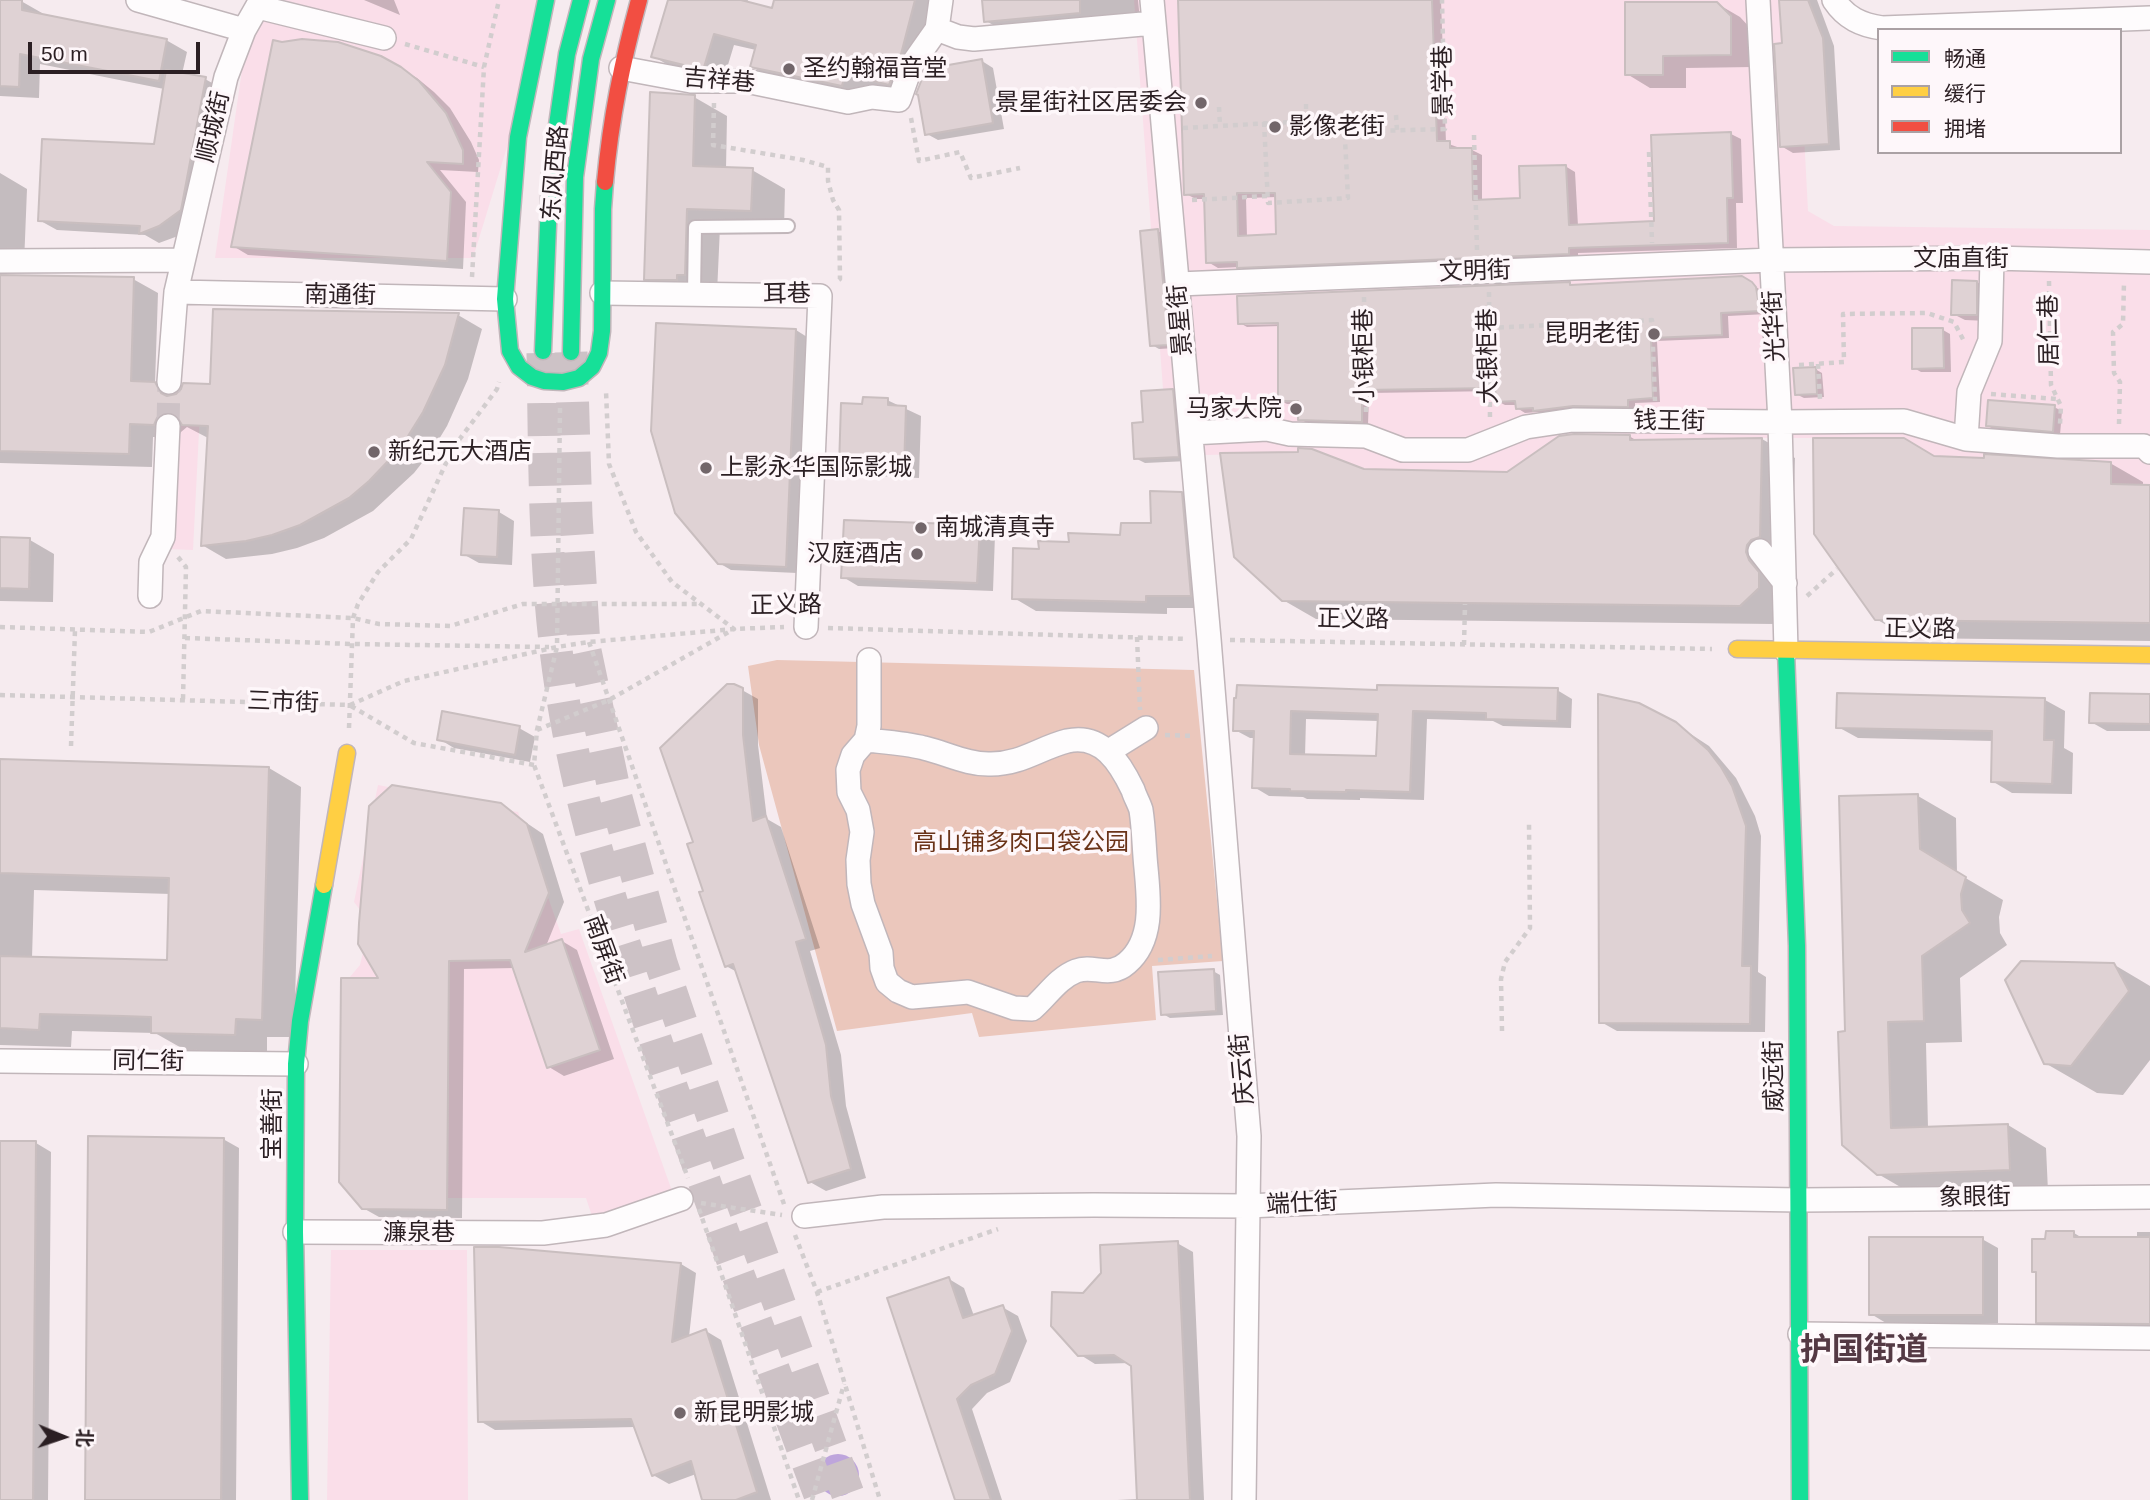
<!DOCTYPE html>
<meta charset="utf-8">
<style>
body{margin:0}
#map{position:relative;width:2150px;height:1500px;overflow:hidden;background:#f6ebef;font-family:Arial,"Noto Sans SC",sans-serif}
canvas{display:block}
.legend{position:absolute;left:1877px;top:28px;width:245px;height:126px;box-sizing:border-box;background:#fef7fa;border:2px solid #aaa1a4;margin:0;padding:9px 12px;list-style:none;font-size:21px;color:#2b1f23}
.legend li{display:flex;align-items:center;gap:14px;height:35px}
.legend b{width:35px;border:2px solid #aaa1a4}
.north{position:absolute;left:28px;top:1402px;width:70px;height:70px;-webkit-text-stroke:5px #fef7fa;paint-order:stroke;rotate:92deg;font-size:19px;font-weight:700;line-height:28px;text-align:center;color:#2b1f23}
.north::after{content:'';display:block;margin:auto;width:24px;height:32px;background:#2b1f23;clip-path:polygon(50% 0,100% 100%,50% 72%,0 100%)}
.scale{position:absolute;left:28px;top:42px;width:172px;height:32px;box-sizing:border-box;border:4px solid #2b1f23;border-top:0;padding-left:9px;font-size:21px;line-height:24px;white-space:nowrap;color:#2b1f23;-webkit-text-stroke:5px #fef7fa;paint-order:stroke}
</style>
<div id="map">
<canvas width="2150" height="1500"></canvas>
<ul class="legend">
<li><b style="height:9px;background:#16e098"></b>畅通</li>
<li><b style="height:9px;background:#ffcf43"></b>缓行</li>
<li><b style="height:9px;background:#f24e42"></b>拥堵</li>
</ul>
<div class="north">北</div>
<div class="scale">50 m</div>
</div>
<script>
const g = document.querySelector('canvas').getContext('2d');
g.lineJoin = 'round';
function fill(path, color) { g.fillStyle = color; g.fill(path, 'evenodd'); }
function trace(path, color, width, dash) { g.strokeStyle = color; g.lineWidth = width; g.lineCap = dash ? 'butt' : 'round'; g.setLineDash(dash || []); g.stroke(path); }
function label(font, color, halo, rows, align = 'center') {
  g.font = font + ' Arial,"Noto Sans SC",sans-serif'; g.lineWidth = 7; g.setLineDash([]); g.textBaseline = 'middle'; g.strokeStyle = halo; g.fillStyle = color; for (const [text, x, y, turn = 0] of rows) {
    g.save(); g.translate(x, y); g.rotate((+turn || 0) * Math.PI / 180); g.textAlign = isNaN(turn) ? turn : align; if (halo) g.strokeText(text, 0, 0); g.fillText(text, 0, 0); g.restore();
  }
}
const built = new Path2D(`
 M252 0H552L473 258H215Z
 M1134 0H1797L1808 211 1834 226 2150 230V485L2111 484V462L1934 456 1904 438H1762L1552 442 1507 472 1364 469 1321 452 1168 456Z
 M174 391 201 392 193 550 167 549Z
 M378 785 518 812 561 934 579 929 672 1191 593 1219 586 1198H448L449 979 349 978 360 965 365 944 360 910 354 902Z
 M331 1250H467L468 1500H327Z`);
const green = new Path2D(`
 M777 660 1194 670 1223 961 1152 966 1156 1020 979 1037 972 1013 837 1031 759 745 748 666Z`);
const water = new Path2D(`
 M817 1475a21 21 0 1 1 42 0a21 21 0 1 1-42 0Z`);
const shadow = new Path2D(`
 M0 0 21 1 42 13V15L166 40 187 52 182 74 205 79 223 89 178 236 159 243 145 235 57 230 39 220 155 146 164 89 40 64 39 98 0 96Z
 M364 0H394L400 15Z
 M670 0H748L747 3 773 10 776 0H938L910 95 865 85 862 97 772 78 752 67 756 50 734 45 724 78 673 68 653 56Z
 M984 0H1138L1140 20 1006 32 986 21Z
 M1179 0H1441L1446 143 1460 148 1472 150 1482 155V201L1522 200 1565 166 1575 172 1578 226 1656 223 1731 134 1741 139 1743 203H1736L1737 248 1578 253V259L1248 272 1240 267 1218 268 1208 262 1205 199H1196L1186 194ZM1277 197 1278 236 1247 237 1246 198Z
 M1781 0H1817L1834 46 1840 150 1793 153 1781 146 1783 45Z
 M1716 3 1740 17 1753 31V67L1686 68V88H1650L1627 74Z
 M282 44 380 57 417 78 434 92 450 108 471 142 479 160 478 172 440 170 466 202 463 269 248 255 233 246Z
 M982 61 993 68 1004 129 938 140 927 134Z
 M694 97 727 116 726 169 752 170 785 189 784 229 720 227 717 293 679 298 646 279Z
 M0 173 27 189 24 264 0 263Z
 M1158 231 1165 235 1175 348 1159 349 1152 345Z
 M0 275 133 279 158 293 155 384 176 396 458 315 482 329 468 379 447 426 433 449 414 473 373 511 324 538 297 548 272 554 226 559 202 545 208 438 187 427 181 432 178 438 153 437 152 467 0 463Z
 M1742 278 1759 289 1765 300 1767 314 1728 316 1729 338 1657 341 1660 402 1635 403V410L1581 409 1542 414 1538 412 1525 413 1517 408V405H1505L1497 401V391L1369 393 1368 425 1307 423 1300 419V404H1287L1279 400 1280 326 1247 327 1240 323 1239 297 1569 284 1574 286ZM1287 320V324L1245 325V322Z
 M1977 282 1988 289V321L1965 320 1953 314Z
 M796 330 807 337 797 573 731 570 719 563Z
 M1943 330 1950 334 1951 372H1921L1914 368Z
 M1815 369 1822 373 1824 397 1804 398 1796 394Z
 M1172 391 1182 396 1188 461 1145 463 1135 458 1145 424Z
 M887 400 921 416 919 478 856 475 841 466 864 406Z
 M2054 407 2062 411 2060 435 1995 430 1988 426Z
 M1629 436 1639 442 1762 439 1795 458 1791 607 1774 624 1316 619 1283 600 1364 470 1508 474Z
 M1934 458 2110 463 2143 482V486H2150V641L1909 638 1876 619Z
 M1181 494 1203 506 1212 608H1167V614L1036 611 1014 598 1040 551 1070 544 1122 537 1153 525Z
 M499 512 514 521 512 565 479 563 463 554Z
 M979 527 995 535 993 591 858 586 843 577Z
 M0 539 30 540 54 554 53 602 0 601Z
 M742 690 758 699V745L767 819 781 827 820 948 810 951 841 1055 846 1106 866 1178 826 1191 810 1182 737 972 726 966 705 892 695 843Z
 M1557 690 1572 699 1571 728 1503 726 1493 721 1427 719 1424 800 1360 798V800L1307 799 1303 797 1269 796 1254 787 1255 738H1250L1235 730 1236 700 1378 692ZM1306 719 1379 721 1378 758 1305 756Z
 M2150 696V731H2107L2091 722Z
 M2045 700 2065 711 2064 748 2073 753 2072 794 2012 793 1992 781 1993 741 1858 738 1838 727Z
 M1674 723 1709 746 1736 778 1755 816 1761 836 1758 972 1766 977 1765 1032 1617 1031 1601 1022Z
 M519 728 535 737 530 762 454 748 439 739Z
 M0 760 269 768 301 787 294 1037H267V1053L185 1050 155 1033 72 1031 71 1047 0 1045ZM34 890 171 894 169 962 32 958Z
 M1918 796 1956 818 1957 873 2003 900 1999 917 2000 933 2007 945 1960 978 1962 1042 1926 1043 1928 1128 2008 1125 2046 1148 2048 1191 1916 1196 1878 1174 1847 1033Z
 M500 805 543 834 564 902 546 946 562 941 577 950 614 1059 564 1076 549 1067 515 968 464 969 462 1218 379 1217 363 1208 381 979Z
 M2113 964 2150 986V1060L2123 1095 2097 1093 2045 1063Z
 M1213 971 1220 975 1223 1015 1170 1018 1163 1014Z
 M223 1139 239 1148 236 1500H87Z
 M0 1143H36L51 1152 48 1500H0Z
 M2137 1232H2150V1332L2053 1331 2038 1322V1273L2034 1271 2047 1241 2074 1233 2084 1239H2137Z
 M1982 1239 1998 1248V1323H1886L1871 1314Z
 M1177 1243 1193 1252 1204 1500H1117L1138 1499 1133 1365 1130 1363 1095 1364 1079 1354 1084 1294Z
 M681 1264 696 1273 689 1337 706 1331 721 1340 771 1500H718L696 1474 669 1484 653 1475 636 1427 495 1430 480 1421Z
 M949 1279 964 1288 974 1316 1002 1307 1018 1316 1027 1341 1010 1382 987 1393 972 1409 1002 1500H957Z`);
const building = new Path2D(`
 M0 0H22V10L167 39 159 81 20 54 19 87 0 86Z
 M668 0H741L772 8 774 0H915L900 58 889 85 845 74 842 86 750 67 756 45 714 34 704 67H692L651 57Z
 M982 0H1080V13L984 22Z
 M1178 0H1432L1437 141H1450V148H1472L1473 200 1520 198 1519 166 1566 165 1569 225 1654 221 1651 135 1731 132 1733 198H1727L1728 243 1569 248V254L1237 268V262L1206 263 1204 194 1184 195ZM1237 193H1275L1276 234 1238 236Z
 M1779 0H1808L1823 38 1829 144 1780 147 1774 44 1782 43Z
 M1625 2H1717L1731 16V55L1663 56V75H1625Z
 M302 39 338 42 381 56 401 67 419 81 446 113 463 150V164L427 162 451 192 447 261 231 247 273 40 282 42Z
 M982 59 993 123 925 135 918 95 916 94 926 69Z
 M166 70 206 77 181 210 159 226 139 234 140 226 38 221 42 139 154 144Z
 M650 92 695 95 693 166 753 168 751 211 687 209 685 275H677V280H644Z
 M1158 229 1169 345 1150 346 1140 231Z
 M0 275 134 277 131 381 155 382 161 393 167 396 176 394 181 389 183 383 210 384 213 309 459 313 445 365 423 412 408 436 390 459 369 481 349 498 300 525 272 535 246 541 201 546 208 426 182 425 176 415 168 412 161 414 157 418 154 425 130 424 129 454 0 451Z
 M1742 276 1752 282 1756 287 1760 311 1721 313 1722 335 1651 338 1653 398 1628 400V407L1573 406 1533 411V408L1516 409 1515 401 1496 402 1495 388 1362 390V422L1298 420V401H1278V323L1238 324 1237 296 1570 282V285Z
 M1952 280 1977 281V315H1951Z
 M656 323 796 329 786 567 718 564 675 513 651 431Z
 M1912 328H1943L1944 368 1912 369Z
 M1816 367 1817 394 1795 395 1793 368Z
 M1173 389 1179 457 1134 459 1132 423 1143 422 1141 391Z
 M863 397 888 398V405L906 406 904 470 839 467 841 403 862 404Z
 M1988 400 2055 405 2053 432 1986 426Z
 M1574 434 1630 435V440L1762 438 1760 537 1751 540 1747 545 1746 552 1749 560 1759 572V588L1740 606 1282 601 1234 557 1220 453 1298 452V448L1312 449 1364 469 1507 472 1559 436Z
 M1813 438H1904L1934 456 1984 458V454L2111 462V484L2150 485V623L1875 620 1814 534Z
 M1150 491 1182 492 1191 596H1146V602L1012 599 1013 548 1039 549 1038 541 1069 542 1068 533 1120 535 1121 523H1151Z
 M464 508 499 510 497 557 461 555Z
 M844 520 980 525 977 583 841 578Z
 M0 537 30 538 29 589 0 588Z
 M727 684H734L743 688V735L753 821 766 816 806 939 796 942 826 1045 831 1096 851 1169 808 1183 733 964 725 967 699 892 703 891 687 844 693 842 660 748Z
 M1237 685 1377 690V685L1558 688 1557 721 1486 719V713L1413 711 1410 792 1346 790V792L1290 791V789L1252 788 1254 731H1233L1234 698H1236ZM1291 711 1378 714 1376 756 1290 754Z
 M1837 693 2045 698 2044 740H2054L2052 784 1991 782 1992 731 1836 728Z
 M2090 693 2150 694V724L2089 723Z
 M1598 694 1639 703 1676 722 1708 750 1721 767 1732 786 1746 826 1742 966H1751L1750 1024 1599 1023Z
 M442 711 520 726 515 755 437 740Z
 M0 759 269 767 262 1020 236 1019 235 1035 151 1033V1017L123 1016 40 1014 39 1030 0 1028V956L167 960 169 878 0 873Z
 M392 785 501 803 527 824 549 893 525 952 562 939 600 1050 547 1068 510 960 449 961 447 1210 362 1209 339 1182 341 978H378L358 944 359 923 369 806Z
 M1918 794 1920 849 1966 877 1961 894 1962 910 1970 923 1922 956 1924 1021 1888 1022 1891 1128 2008 1124 2010 1170 1877 1175 1842 1145 1838 1032 1845 1031 1839 796Z
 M2021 961 2114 963 2129 991 2071 1066 2044 1064 2005 980Z
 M1214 969 1216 1011 1161 1015 1158 972Z
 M88 1136 224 1138 221 1500H85Z
 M0 1141H36L33 1500H0Z
 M2046 1231H2074V1237H2150V1324L2036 1323V1272H2032V1239H2045Z
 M1869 1237H1983V1315H1869Z
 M1178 1241 1190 1500H1137L1131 1366 1114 1355 1078 1356 1051 1326 1052 1292 1083 1293 1101 1273 1100 1245Z
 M474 1247H499L681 1263 672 1342 706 1329 757 1492 736 1500H702L691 1461 652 1476 631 1419 478 1422Z
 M949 1277 963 1318 1003 1305 1012 1331 995 1374 971 1385 957 1399 991 1500H955L887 1298Z`);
const streetTunnel = new Path2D(`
 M168 426 169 382`);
const secondaryTunnel = new Path2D(`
 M571 352 576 516 584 646 615 794 661 963 726 1156 850 1500
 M543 353C545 470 544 589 564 705 583 821 620 933 657 1045 708 1198 766 1349 822 1500`);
const path = new Path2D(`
 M405 44 484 67
 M714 103 713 145 803 160 828 167V181L833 200 839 210 840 279 836 282
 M1306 104V121
 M1219 107 1220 125
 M1396 115 1397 131
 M911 118 919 161 960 152 971 178 1020 168
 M1264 122 1268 203 1348 198 1344 119
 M1183 128 1344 119 1374 131 1445 129 1442 0
 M1474 135 1477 250
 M1649 152 1652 243
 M1192 200 1268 196
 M472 277 484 67 499 0
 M2049 281 2051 385 2061 406 2060 424
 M1489 292 1490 420
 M1364 297 1366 415
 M1489 328 1652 320 1655 401
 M1818 364 1820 400
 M1799 365 1844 362 1843 314 1927 313 1954 322 1965 343
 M1991 394 2057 399
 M560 408 557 647 537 730 534 765 688 1178
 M2119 424 2120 382 2114 373 2113 332 2123 324 2124 282
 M178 557 186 567 183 700
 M1807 596 1837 569
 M0 627 149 632 201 611 353 618 379 624 450 626 523 604H700
 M828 628 1187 639
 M1137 637 1140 710
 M185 638 352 644 549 647
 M1230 640 1712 649
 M589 642 785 1207
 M1464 645 1465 604
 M0 695 350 705 404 681 557 647 589 642 734 629 784 627
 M351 706 414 743 534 765
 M349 728 353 618 358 604 378 572 411 539 453 448 497 389 499 382
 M537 730 609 700 734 629 672 582 636 532 609 464 606 391
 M1165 735 1195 736
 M71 746 75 630
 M1158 960 1212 956
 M1502 1031 1501 979 1505 962 1530 928 1529 824
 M701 1203 782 1215
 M699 1209 799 1500
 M795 1235 817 1292 880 1500
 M817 1292 998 1229
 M812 1500 844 1384`);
const lane = new Path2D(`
 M694 294 695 227 788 226`);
const street = new Path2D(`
 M138 0 244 30
 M1152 0 1209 639 1249 1136 1244 1500
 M1758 0 1780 422 1786 651
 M1834 0C1846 18 1861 25 1882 28L2150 18
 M258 7 384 38
 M937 29 958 37 974 39 1154 23
 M621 68 691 81H746L848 102 872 97 899 100 911 66 937 29 941 0
 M0 261 183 260
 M1178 284 1772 260 1992 258 2150 262
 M176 292 505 299
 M602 293 820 296 806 627
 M169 382 176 292 226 77 244 30 261 0
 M1191 433 1267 429 1290 434 1366 436 1403 450H1468L1526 427 1573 420 1780 422 1904 421 1966 439 2058 446H2144L2150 452
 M1966 439 1969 392 1990 341 1992 258
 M1760 551 1785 583
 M150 596 151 562 163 537 168 426
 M866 740C885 742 905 743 924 748 946 753 968 765 991 764 1021 764 1040 748 1067 741 1102 733 1120 763 1133 790 1135 797 1139 803 1141 810 1144 829 1144 849 1146 868 1149 900 1154 940 1127 963 1109 979 1094 964 1076 971 1058 978 1047 996 1032 1009L1014 1008 968 992 912 997 898 991 887 982 882 968 881 953 863 904 859 884 858 860 862 832 858 810 849 792 848 770 853 755 866 740 869 726V660
 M1109 751 1146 728
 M0 1061 296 1064
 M804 1216 883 1207 1094 1205 1247 1206 1496 1195 1800 1200 2150 1197
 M295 1232 543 1233 606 1225 681 1199
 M1800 1334 2150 1338`);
const fast = new Path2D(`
 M546 0 518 137 505 299 510 351 519 367 532 377 544 381 563 382 579 378 592 367 599 353 602 331 603 209 605 182
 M543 351 550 175 567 54 581 0
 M571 352 575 177 591 59 607 0
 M1786 651 1797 946 1800 1500
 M300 1500 295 1232 296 1064 300 1021 324 885`);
const slow = new Path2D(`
 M1737 649 2150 655
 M324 885 347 753`);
const jam = new Path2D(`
 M605 182C611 117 622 63 639 0`);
const markers = [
 [789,69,7,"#72666a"],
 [1201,103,7,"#72666a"],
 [1275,127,7,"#72666a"],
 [1654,334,7,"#72666a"],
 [1296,409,7,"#72666a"],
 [374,452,7,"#72666a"],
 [706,468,7,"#72666a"],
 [921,528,7,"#72666a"],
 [917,554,7,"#72666a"],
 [680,1413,7,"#72666a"]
];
const poiNames = [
 ["圣约翰福音堂",803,69],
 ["景星街社区居委会",1187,103,"right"],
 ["影像老街",1289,127],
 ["昆明老街",1640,334,"right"],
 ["马家大院",1282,409,"right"],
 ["新纪元大酒店",388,452],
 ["上影永华国际影城",720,468],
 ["南城清真寺",935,528],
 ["汉庭酒店",903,554,"right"],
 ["新昆明影城",694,1413]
];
const streetNames = [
 ["吉祥巷",719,81,5],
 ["景学巷",1444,81,-91],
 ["顺城街",214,127,-77],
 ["东风西路",556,173,-85],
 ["文庙直街",1961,259],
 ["文明街",1475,272,-2],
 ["耳巷",787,295,-1],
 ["南通街",340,296,1],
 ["景星街",1181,320,-95],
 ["光华街",1775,326,-93],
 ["居仁巷",2050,330,-91],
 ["小银柜巷",1365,356,-91],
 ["大银柜巷",1489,356,-91],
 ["钱王街",1669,422,1],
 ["正义路",786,606,-1],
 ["正义路",1353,620,1],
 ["正义路",1920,630,1],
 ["三市街",283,703,2],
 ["南屏街",603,950,70],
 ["同仁街",148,1062,1],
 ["庆云街",1243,1069,-95],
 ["威远街",1775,1076,-91],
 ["宝善街",273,1124,-90],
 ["象眼街",1975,1198,-1],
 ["端仕街",1302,1204,-3],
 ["濂泉巷",419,1233]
];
const parkNames = [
 ["高山铺多肉口袋公园",1021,843]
];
const districtNames = [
 ["护国街道",1864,1351]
];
fill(built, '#fadee9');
fill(green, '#ebc7bc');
fill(water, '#bea5dc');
fill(shadow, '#0003');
fill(building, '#dfd2d4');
trace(building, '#c9bebf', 2);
trace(streetTunnel, '#cdc2c6', 23, [23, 11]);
trace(secondaryTunnel, '#cdc2c6', 33, [33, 17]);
trace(lane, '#c1b6ba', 16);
trace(street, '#c1b6ba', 26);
trace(fast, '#c1b6ba', 19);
trace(slow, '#c1b6ba', 19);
trace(jam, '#c1b6ba', 19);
trace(path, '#d2cdce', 4.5, [5, 5]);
trace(lane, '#fefcfd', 12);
trace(street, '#fefcfd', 23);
trace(fast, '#16e098', 16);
trace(slow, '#ffcf43', 16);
trace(jam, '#f24e42', 16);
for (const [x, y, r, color] of markers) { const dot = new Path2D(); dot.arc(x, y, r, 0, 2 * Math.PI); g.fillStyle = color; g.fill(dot); trace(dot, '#fef7fa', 2.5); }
label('24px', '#2b1f23', '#fef7fa', poiNames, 'left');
label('24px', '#2b1f23', '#fef7fa', streetNames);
label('24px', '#6a3318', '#fef7fa', parkNames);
label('bold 32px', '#543944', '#fef7fa', districtNames);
</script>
